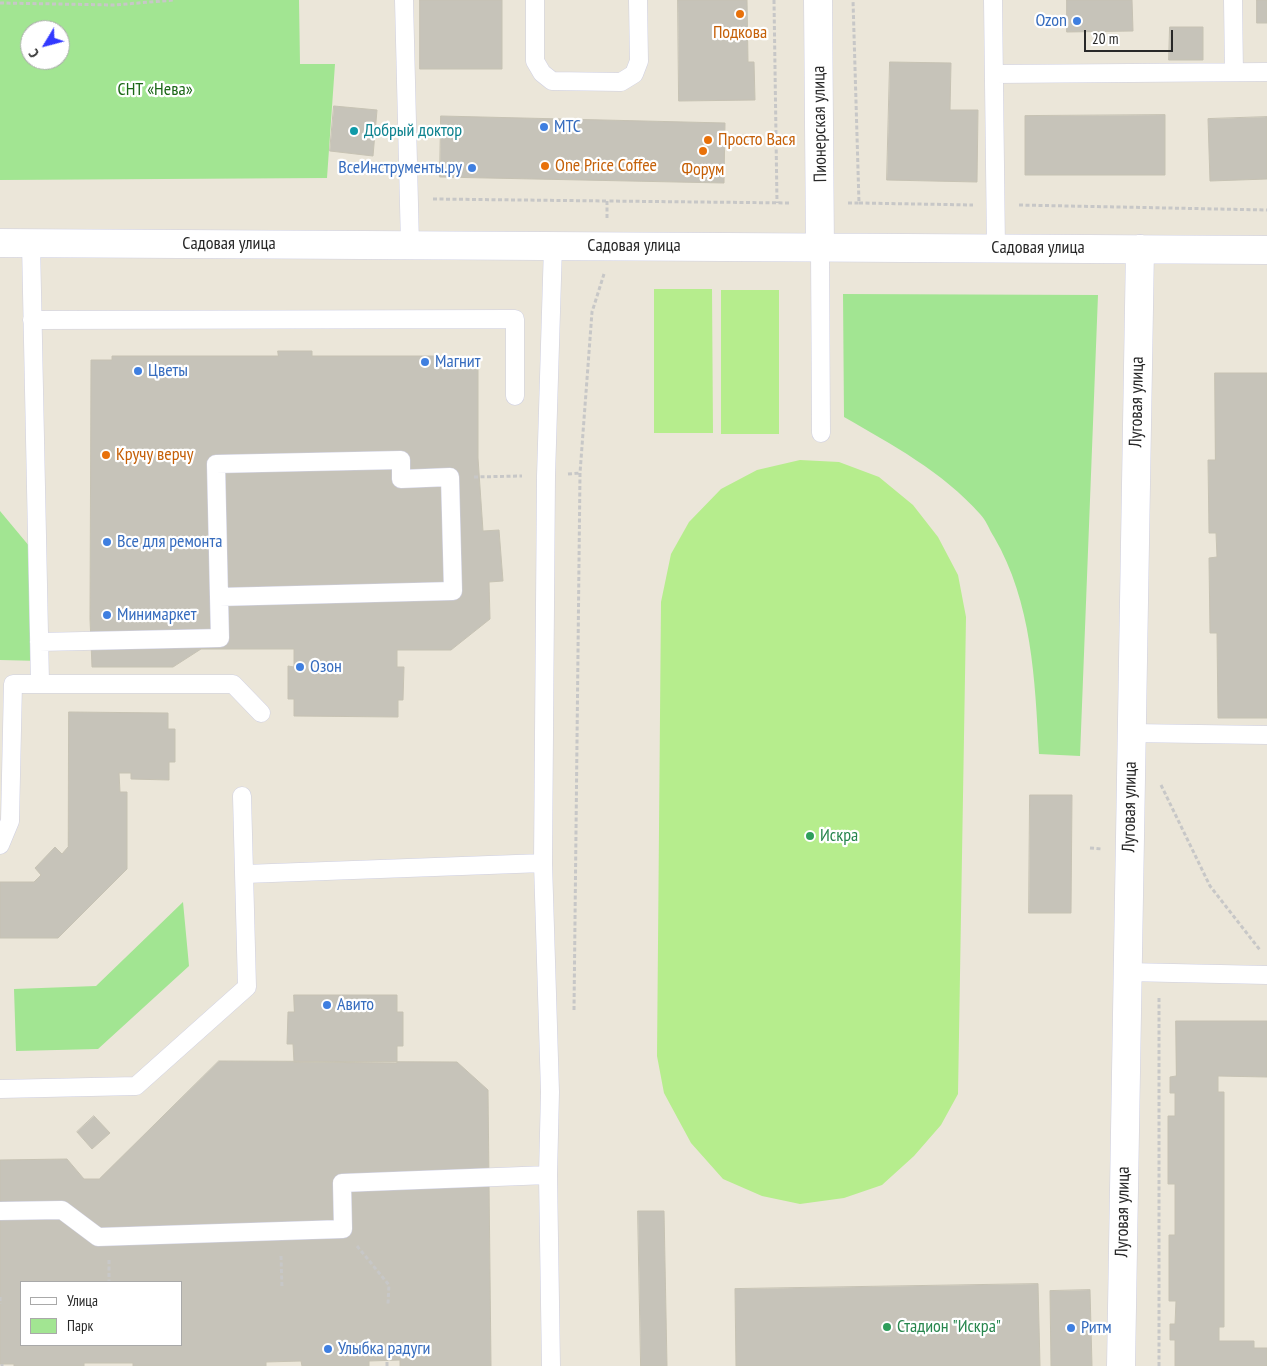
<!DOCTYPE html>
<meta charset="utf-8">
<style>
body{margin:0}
#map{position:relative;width:1267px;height:1366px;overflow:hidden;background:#ebe6d9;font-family:"PT Sans Narrow",sans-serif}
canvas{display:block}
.legend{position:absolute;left:20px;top:1281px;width:162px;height:65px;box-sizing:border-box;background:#fff;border:1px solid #a9a9a9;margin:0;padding:6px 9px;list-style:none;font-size:15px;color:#282828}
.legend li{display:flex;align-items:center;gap:10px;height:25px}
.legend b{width:25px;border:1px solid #a9a9a9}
.north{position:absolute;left:20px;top:20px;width:50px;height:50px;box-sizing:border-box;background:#fff;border:1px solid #a9a9a9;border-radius:50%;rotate:233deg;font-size:14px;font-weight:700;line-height:20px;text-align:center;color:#282828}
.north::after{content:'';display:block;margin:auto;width:18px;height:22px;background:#3239ff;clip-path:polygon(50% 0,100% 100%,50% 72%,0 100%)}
.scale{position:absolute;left:1084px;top:30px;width:89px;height:22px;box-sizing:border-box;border:2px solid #282828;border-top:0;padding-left:6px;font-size:15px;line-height:18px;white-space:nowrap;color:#282828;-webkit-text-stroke:4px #fff;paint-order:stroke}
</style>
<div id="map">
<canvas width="1267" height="1366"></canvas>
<ul class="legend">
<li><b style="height:6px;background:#fff"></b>Улица</li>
<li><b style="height:14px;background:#a2e592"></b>Парк</li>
</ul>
<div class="north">С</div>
<div class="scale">20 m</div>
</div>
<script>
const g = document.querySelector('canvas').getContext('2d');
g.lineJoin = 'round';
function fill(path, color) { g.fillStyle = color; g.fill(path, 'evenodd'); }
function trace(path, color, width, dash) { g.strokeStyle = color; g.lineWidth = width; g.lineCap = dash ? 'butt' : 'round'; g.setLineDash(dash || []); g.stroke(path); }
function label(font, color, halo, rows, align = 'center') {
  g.font = font + ' "PT Sans Narrow",sans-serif'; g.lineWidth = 4.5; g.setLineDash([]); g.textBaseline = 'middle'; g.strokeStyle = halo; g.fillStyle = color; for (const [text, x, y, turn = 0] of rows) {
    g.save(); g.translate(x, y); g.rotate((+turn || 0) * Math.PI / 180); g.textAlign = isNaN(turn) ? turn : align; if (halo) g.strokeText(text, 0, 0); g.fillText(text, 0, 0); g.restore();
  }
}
const green = new Path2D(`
 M0 0H299L300 64H335L327 178 0 180ZM30 30H60V60H30Z
 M843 294 1098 295 1080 756 1039 754C1035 680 1032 602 994 537 989 529 986 520 980 514 943 472 891 444 844 417Z
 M0 511 35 553 42 661 0 660Z
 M183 902 189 966 98 1049 16 1051 14 989 96 986Z`);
const pitch = new Path2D(`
 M654 289H712L713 433H654Z
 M721 290H779V434H721Z
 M800 460 839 462 879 477 913 505 938 537 958 575 966 617 958 1094 941 1125 914 1156 882 1185 844 1198 800 1204 762 1196 723 1179 691 1143 664 1093 657 1056 661 602 671 554 689 522 721 489 757 470Z`);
const building = new Path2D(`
 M420 0H502V69H420Z
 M678 0H747L748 62H754L755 100 679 101Z
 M1067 0H1132L1133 31 1067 32Z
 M1257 0H1267V23H1257Z
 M1170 27H1203V60H1169Z
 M890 62 951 63 950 110H978L977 182 887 180Z
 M334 106 377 110 373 156 330 151Z
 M1165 115V175H1025V116Z
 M441 116 725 123 724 183 440 177Z
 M1267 117V179L1210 181 1208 119Z
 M278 351H312V356H448V366H478V458L483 531 499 530 503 581 489 582 490 619 451 650H397V667H404L403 700H398V717L294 716V699H288V666L294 667V649H201L173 667H92L90 619 91 360H112V356H278Z
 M1215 373H1267V718H1218L1217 633H1210L1209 558 1217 557 1216 533H1209L1208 460H1215Z
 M69 712 168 713V729H175V762H169V780L131 779V773H119L120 792H127V869L58 938H0V882H34L41 875 35 868 55 847 62 854 68 847Z
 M1030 795H1072L1071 913H1029Z
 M294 995H397V1012H403V1046H397V1063L294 1062 293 1044H287L288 1012H294Z
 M1176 1021H1267V1077L1218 1076V1092H1224V1327H1219V1341H1254V1348H1267V1366H1175V1340H1170V1324H1175L1176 1301H1169V1235H1175V1184H1168V1116H1175V1093H1170V1077L1176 1076Z
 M219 1061 457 1062 488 1090 491 1366H400V1360L369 1361V1366H302L301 1361 266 1362V1366H133V1363H84V1366H14V1364H0V1160L67 1159 84 1179H99ZM21 1282H181V1345H21Z
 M94 1116 110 1133 92 1149 77 1132Z
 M638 1211H664L667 1366H641Z
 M1038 1284 1040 1366H736L735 1289Z
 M1090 1290 1092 1366H1051L1050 1291Z`);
const path = new Path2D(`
 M774 0 777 203
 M0 3 114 5 174 0
 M433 199 607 201
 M848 203H859L853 0
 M859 203 973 205
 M1019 205 1267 210
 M607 218V201L791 203
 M568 474 580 473
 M474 477 522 476
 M1161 785 1210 886 1260 950
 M1090 848 1102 849
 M574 1010 580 473 592 312 604 274
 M357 1246 389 1285 388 1304
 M281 1256 282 1288
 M109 1260V1282
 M0 1297V1304
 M2 1364V1366
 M387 1366V1360
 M1159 1366V997`);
const service = new Path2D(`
 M404 0 410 245
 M535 0V61L542 73 552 81 621 82 634 74 639 61 638 0
 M993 0 996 248
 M1233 0 1234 72
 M994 74 1267 72
 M31 243 40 683
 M820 248 821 433
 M32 320 515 319V396
 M39 642 220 638 219 597 453 591 450 477 401 479V460L216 464 219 597
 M1131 733 1267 735
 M0 845 10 821 13 684H233L261 713
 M245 874 543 863
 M1126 972 1267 975
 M0 1089 136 1086 247 987 242 796
 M0 1211 62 1210 98 1237 343 1229 342 1183 548 1175
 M551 1366 548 1175 550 1092 543 863 546 476 553 246`);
const minor = new Path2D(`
 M818 0 820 248
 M0 243 1267 250
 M1121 1366 1140 249`);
const markers = [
 [740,14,5,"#e8710a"],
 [1077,21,5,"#3f7fe0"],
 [544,127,5,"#3f7fe0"],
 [354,131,5,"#0f9aa8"],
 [708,140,5,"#e8710a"],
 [703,151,5,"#e8710a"],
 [545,166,5,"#e8710a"],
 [472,168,5,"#3f7fe0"],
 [425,362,5,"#3f7fe0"],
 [138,371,5,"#3f7fe0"],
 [106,455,5,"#e8710a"],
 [107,542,5,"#3f7fe0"],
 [107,615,5,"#3f7fe0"],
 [300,667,5,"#3f7fe0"],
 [810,836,5,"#2e9e5b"],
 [327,1005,5,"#3f7fe0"],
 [887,1327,5,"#2e9e5b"],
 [1071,1328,5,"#3f7fe0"],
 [328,1349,5,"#3f7fe0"]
];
const shopNames = [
 ["Ozon",1067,21,"right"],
 ["МТС",554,127],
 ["ВсеИнструменты.ру",462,168,"right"],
 ["Магнит",435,362],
 ["Цветы",148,371],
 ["Все для ремонта",117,542],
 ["Минимаркет",117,615],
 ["Озон",310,667],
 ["Авито",337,1005],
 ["Ритм",1081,1328],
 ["Улыбка радуги",338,1349]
];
const foodNames = [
 ["Подкова",740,33,"center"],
 ["Просто Вася",718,140],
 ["One Price Coffee",555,166],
 ["Форум",703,170,"center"],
 ["Кручу верчу",116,455]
];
const parkNames = [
 ["СНТ «Нева»",155,90]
];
const streetNames = [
 ["Пионерская улица",820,124,-91],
 ["Садовая улица",229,244],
 ["Садовая улица",634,246],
 ["Садовая улица",1038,248],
 ["Луговая улица",1137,402,-89],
 ["Луговая улица",1130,807,-89],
 ["Луговая улица",1123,1212,-89]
];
const cultureNames = [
 ["Добрый доктор",364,131]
];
const leisureNames = [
 ["Искра",820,836],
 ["Стадион \"Искра\"",897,1327]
];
fill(green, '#a2e592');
fill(pitch, '#b6ed8d');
fill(building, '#c6c3b9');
trace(building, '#c6c2b3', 1);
trace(service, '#cecfe2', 19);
trace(minor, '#cecfe2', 29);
trace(path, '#c7c7c7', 3, [4, 2.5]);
trace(service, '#fff', 18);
trace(minor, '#fff', 28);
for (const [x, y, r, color] of markers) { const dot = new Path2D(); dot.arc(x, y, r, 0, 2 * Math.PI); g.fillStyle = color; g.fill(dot); trace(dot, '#fff', 2); }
label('18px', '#366cbe', '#fff', shopNames, 'left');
label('18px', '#c56008', '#fff', foodNames, 'left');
label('18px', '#1b6716', '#fff', parkNames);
label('18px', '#282828', '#fff', streetNames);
label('18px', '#0d838f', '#fff', cultureNames, 'left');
label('18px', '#27864d', '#fff', leisureNames, 'left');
</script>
